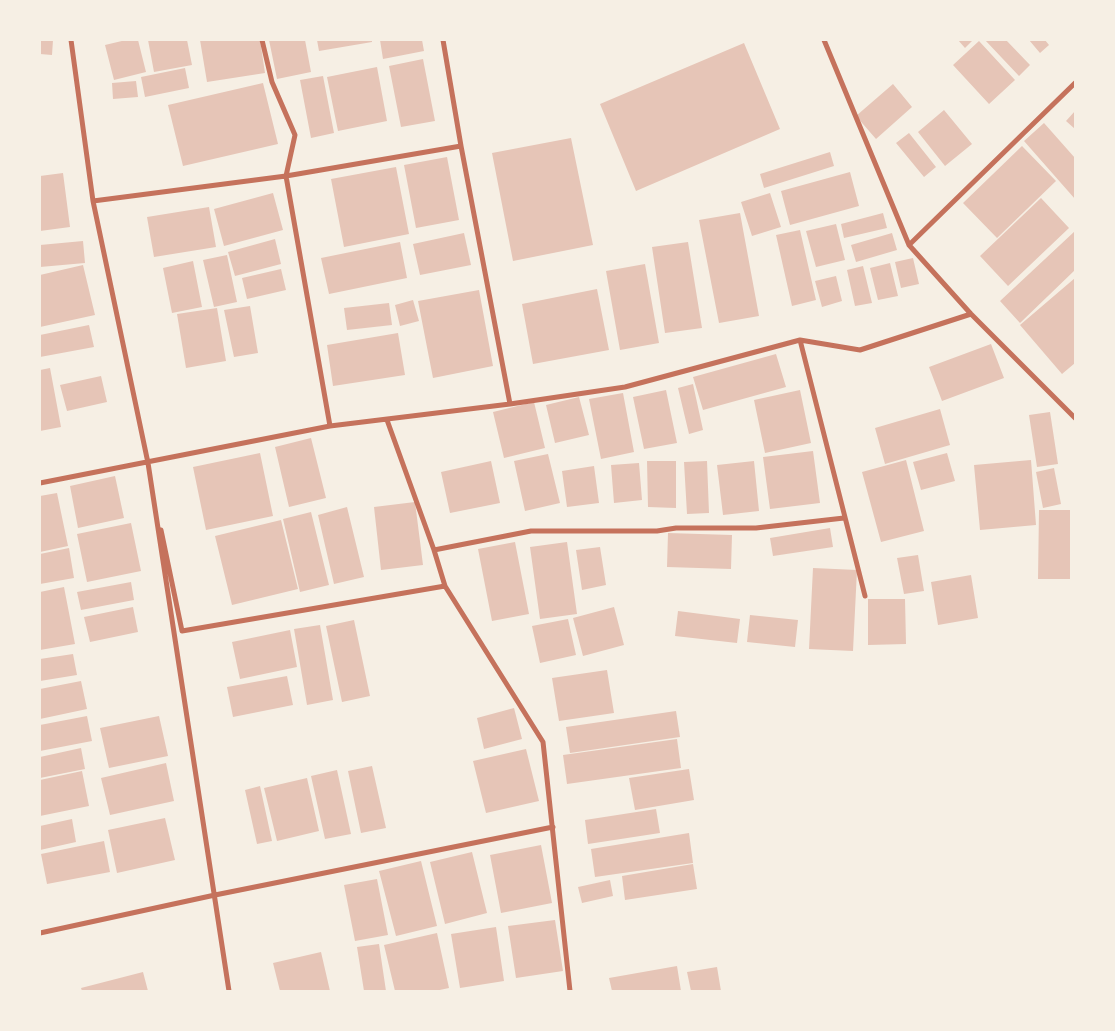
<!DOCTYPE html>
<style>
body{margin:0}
#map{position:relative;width:1115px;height:1031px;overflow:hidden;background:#f6efe4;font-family:"Sofia Sans Condensed",sans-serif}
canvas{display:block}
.frame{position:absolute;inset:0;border:41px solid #f6efe4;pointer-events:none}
</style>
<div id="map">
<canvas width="1115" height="1031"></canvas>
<div class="frame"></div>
</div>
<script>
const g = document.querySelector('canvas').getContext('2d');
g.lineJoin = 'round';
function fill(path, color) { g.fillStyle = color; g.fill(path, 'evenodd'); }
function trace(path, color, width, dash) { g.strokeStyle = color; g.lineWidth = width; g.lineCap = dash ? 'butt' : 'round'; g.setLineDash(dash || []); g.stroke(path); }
const building = new Path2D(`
 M40 40H53L52 55 40 54Z
 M126 40H138L146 72 114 80 105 45Z
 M148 40H187L192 65 154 72Z
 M200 40H260L265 73 207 82Z
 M269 40H305L311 72 277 79Z
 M317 40H372V42L319 51Z
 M380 40H422L424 51 383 59Z
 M958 40H973L965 48Z
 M985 40H1006L1030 65 1019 76Z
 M1029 40H1045L1049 45 1040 53Z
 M979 41 1015 80 989 104 953 65Z
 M744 43 780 129 636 191 600 104Z
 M423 59 435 121 401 127 389 66Z
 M377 67 387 121 338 131 327 77Z
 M185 68 189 88 145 97 141 77Z
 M323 76 334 133 311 138 300 80Z
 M136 81 138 97 113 99 112 83Z
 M263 83 278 144 183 166 168 105Z
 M893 84 912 107 876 139 856 116Z
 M944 110 972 144 945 166 918 132Z
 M1075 111V129L1066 121Z
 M1044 123 1075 158V199L1024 141Z
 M909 133 936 167 924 177 896 143Z
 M571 138 593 245 513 261 492 153Z
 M1022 146 1056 181 997 238 963 203Z
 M830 152 834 166 764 188 760 174Z
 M447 157 459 220 416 228 404 165Z
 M396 167 409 234 344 247 331 179Z
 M850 172 859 206 790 225 781 191Z
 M63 173 70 227 40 231V176Z
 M273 193 283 230 224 246 214 209Z
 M770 193 781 227 752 236 741 202Z
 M1041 198 1069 228 1008 286 980 256Z
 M209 207 216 247 154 257 147 217Z
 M740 213 759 316 719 323 699 220Z
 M883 213 887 228 844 238 841 224Z
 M836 224 845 260 816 267 806 231Z
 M800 230 816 300 792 306 776 235Z
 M1075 231V270L1020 323 1000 301Z
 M464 233 471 265 420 275 413 244Z
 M892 233 897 250 856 262 851 245Z
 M275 239 281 264 235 276 228 252Z
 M83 241 85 263 40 267V245Z
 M400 242 407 278 329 294 321 258Z
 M688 242 702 328 665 333 652 247Z
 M227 255 237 302 214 307 203 260Z
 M913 258 919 284 901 288 895 262Z
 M193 261 202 307 172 313 163 268Z
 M890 263 898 296 878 300 870 268Z
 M645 264 659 343 620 350 606 271Z
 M83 265 95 315 40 327V275Z
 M863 266 872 303 855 306 847 270Z
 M281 269 286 290 247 299 242 278Z
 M836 276 842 301 822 307 815 281Z
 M1075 278V363L1062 374 1020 325Z
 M597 289 609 350 533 364 522 304Z
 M479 290 493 366 433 378 418 301Z
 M413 300 419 321 400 326 395 305Z
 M389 303 392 325 347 330 344 308Z
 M250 306 258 353 234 357 224 310Z
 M217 308 226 361 186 368 177 314Z
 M89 325 94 347 40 357V335Z
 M398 333 405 375 333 386 327 345Z
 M991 344 1004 378 942 401 929 367Z
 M776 354 786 387 703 410 693 377Z
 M50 368 61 427 40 431V370Z
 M101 376 107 402 67 411 60 385Z
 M693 384 703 430 689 434 678 388Z
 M666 390 677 443 644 449 633 397Z
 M800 390 811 443 765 453 754 400Z
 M623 393 634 452 601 459 589 399Z
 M579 397 589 435 555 443 546 405Z
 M534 402 545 448 504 458 493 412Z
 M940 409 950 445 885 464 875 428Z
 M1050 412 1058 464 1037 467 1029 415Z
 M311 438 326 498 289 507 275 447Z
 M813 451 820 503 770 509 763 457Z
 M260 453 273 516 206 530 193 467Z
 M947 453 955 481 921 490 913 462Z
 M548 454 560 503 525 511 514 461Z
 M906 460 924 531 881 542 862 472Z
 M1031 460 1036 525 980 530 974 465Z
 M491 461 500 503 450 513 441 472Z
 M647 461H676V508L648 507Z
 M707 461 709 513 687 514 684 462Z
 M754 461 759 511 723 515 717 465Z
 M639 463 642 500 614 503 611 465Z
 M594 466 599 503 567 507 562 471Z
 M1054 468 1061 504 1043 508 1036 472Z
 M115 476 124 518 78 528 70 486Z
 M57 493 68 546 40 552V496Z
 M415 502 423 565 381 570 374 507Z
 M347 507 364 577 334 584 318 515Z
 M1039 510H1070V579H1038Z
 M311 512 329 585 300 592 283 519Z
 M281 520 298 589 232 605 215 536Z
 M131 523 141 571 87 582 77 534Z
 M830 528 833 547 773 556 770 538Z
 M668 533 732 535 731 569 667 567Z
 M515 542 529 614 492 621 478 549Z
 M567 542 577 614 540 619 530 547Z
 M600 547 606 585 582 590 576 550Z
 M69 548 74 578 40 584V554Z
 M918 555 924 591 904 594 897 558Z
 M813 568 857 570 853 651 809 649Z
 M971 575 978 618 938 625 931 582Z
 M131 582 134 600 81 610 77 592Z
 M64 587 75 644 40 650V592Z
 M868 599H905L906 644 868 645Z
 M133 607 138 632 90 642 84 617Z
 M614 607 624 645 583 656 573 618Z
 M678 611 740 619 737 643 675 636Z
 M750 615 798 620 795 647 747 642Z
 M568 619 576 655 540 663 532 626Z
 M354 620 370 696 342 702 326 626Z
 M320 625 333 700 307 705 294 629Z
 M290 630 297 667 240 679 232 642Z
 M73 654 77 675 40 681V659Z
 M607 670 614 713 559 721 552 678Z
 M287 676 293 705 233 717 227 687Z
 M81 681 87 709 40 719V689Z
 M514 708 522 739 484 749 477 718Z
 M676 711 680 737 570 753 566 727Z
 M87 716 92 741 40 751V725Z
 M159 716 168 756 109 768 100 728Z
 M677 739 681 768 567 784 563 755Z
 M81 748 85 769 40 778V757Z
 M526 749 539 801 486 813 473 761Z
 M166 763 174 801 110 815 101 778Z
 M372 766 386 828 361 833 348 771Z
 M689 769 694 800 635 810 629 778Z
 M337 770 351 834 325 839 311 776Z
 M82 771 89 806 40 816V780Z
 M307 778 319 831 277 841 264 788Z
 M260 786 272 841 257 844 245 790Z
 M656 809 660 833 588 844 585 820Z
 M165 818 175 860 117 873 108 830Z
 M72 819 76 842 40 850V826Z
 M689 833 693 863 595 877 591 849Z
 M104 841 110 872 47 884 41 854Z
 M541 845 552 903 501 913 490 855Z
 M472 852 487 913 445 924 430 862Z
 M421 861 437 926 396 936 379 871Z
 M693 864 697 889 625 900 622 876Z
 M377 879 388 935 355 941 344 885Z
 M610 880 613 896 582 903 578 887Z
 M555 920 563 971 516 978 508 926Z
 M496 927 504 981 460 988 451 934Z
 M437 933 449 988 435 991H395L384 945Z
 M379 944 386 991H364L357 947Z
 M321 952 330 991H280L273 963Z
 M677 966 681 991H612L609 978Z
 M717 967 721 991H691L687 972Z
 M143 972 148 991H82L81 988Z`);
const minor = new Path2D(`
 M71 40 93 201 148 463 229 991
 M262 40 272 82 295 135 286 176 330 426
 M443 40 461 146
 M824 40 909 245 971 314 1075 418
 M93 201 286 176 461 146 510 404
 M909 245 1075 83
 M800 340 860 350 971 314
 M387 420 434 550
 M40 483 330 426 510 404 625 387 800 340 865 596
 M161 530 182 631 445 586
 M40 933 215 895 553 827
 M570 991 543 742 445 586 434 550 531 531H657L676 528H756L844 518`);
fill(building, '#e6c5b7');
trace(minor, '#c5725c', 5);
</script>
